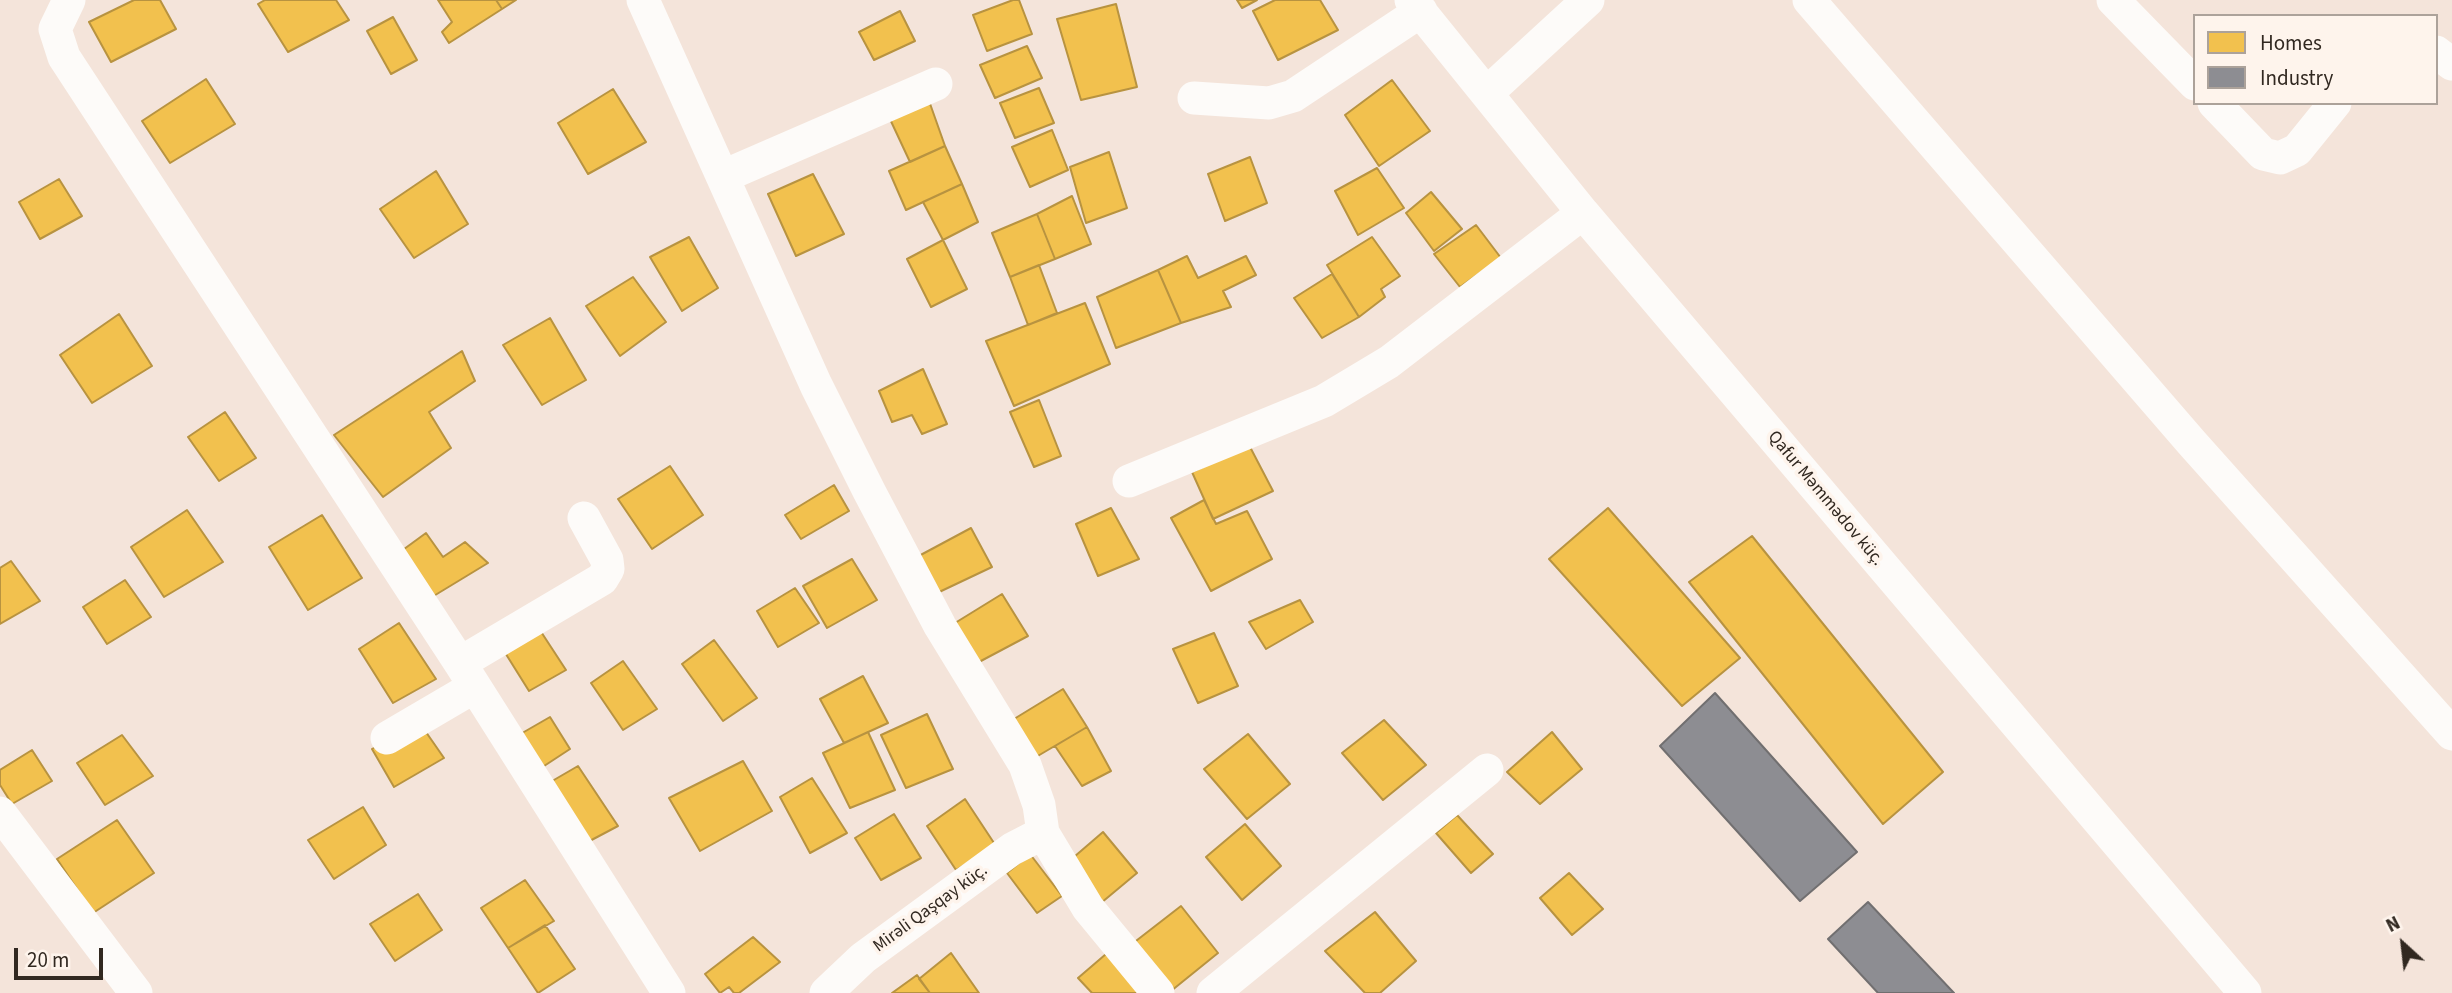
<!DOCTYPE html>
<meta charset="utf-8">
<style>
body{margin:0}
#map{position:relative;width:2452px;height:993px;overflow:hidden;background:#f4e4da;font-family:"Source Sans 3",sans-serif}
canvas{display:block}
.legend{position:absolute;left:2193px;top:14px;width:245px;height:91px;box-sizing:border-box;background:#fef4ec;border:2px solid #aca29a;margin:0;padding:9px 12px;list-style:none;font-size:21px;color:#312820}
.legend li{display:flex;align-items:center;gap:14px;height:35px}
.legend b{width:35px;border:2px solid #aca29a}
.north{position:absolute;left:2368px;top:909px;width:70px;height:70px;-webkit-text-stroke:5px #fef4ec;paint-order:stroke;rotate:333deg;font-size:19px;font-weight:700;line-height:28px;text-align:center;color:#312820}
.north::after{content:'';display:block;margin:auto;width:24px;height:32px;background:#312820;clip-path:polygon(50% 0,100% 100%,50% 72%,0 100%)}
.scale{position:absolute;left:14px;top:948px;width:89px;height:32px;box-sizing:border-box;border:4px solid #312820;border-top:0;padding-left:9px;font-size:21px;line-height:24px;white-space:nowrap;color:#312820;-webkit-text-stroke:5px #fef4ec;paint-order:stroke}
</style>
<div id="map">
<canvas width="2452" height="993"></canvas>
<ul class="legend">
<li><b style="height:19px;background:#f2c14e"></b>Homes</li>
<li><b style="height:19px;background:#8d8d92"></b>Industry</li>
</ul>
<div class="north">N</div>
<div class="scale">20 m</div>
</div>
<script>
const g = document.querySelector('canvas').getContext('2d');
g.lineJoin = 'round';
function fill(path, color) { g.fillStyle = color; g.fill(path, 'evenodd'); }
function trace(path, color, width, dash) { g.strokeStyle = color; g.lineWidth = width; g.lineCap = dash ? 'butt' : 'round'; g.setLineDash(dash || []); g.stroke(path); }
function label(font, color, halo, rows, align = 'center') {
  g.font = font + ' "Source Sans 3",sans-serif'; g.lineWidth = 7; g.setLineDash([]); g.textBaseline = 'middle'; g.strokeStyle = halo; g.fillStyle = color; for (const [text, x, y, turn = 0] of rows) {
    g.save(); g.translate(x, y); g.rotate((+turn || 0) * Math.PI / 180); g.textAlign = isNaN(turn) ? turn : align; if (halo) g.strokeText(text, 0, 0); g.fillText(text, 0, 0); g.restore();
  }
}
const homes = new Path2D(`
 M134 0H160L176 29 111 62 89 22Z
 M265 0H336L349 20 288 52 258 4Z
 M438 0H496L502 9 449 43 442 32 452 22Z
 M496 0H516L502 9Z
 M1013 0H1019L1032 34 987 51 973 15Z
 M1237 0H1257L1242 8Z
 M1275 0H1320L1338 30 1278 60 1253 11Z
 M1116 4 1137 87 1081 100 1057 19Z
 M900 11 915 41 874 60 859 32Z
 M393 17 417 60 391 74 367 31Z
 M1027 46 1042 78 995 98 980 65Z
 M206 79 235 124 170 163 142 121Z
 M1392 80 1430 131 1379 166 1345 115Z
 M1039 88 1054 123 1015 138 1000 103Z
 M613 89 646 142 588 174 558 123Z
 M928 98 945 146 910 162 889 117Z
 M1052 130 1068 170 1030 187 1012 147Z
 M945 146 962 184 906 210 889 171Z
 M1109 152 1127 208 1086 223 1070 167Z
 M1250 157 1267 203 1225 221 1208 174Z
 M1377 168 1404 208 1358 235 1335 191Z
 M436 171 468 224 414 258 380 209Z
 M813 174 844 234 796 256 768 194Z
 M59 179 82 216 40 239 19 202Z
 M962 184 978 222 943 240 923 202Z
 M1431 192 1462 229 1434 251 1406 213Z
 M1072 196 1091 244 1055 259 1037 214Z
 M1037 214 1055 259 1010 277 992 233Z
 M1476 225 1501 258 1460 287 1434 254Z
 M689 237 718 288 682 311 650 257Z
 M1372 237 1400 276 1381 289 1385 297 1359 317 1327 265Z
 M943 240 967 289 931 307 907 259Z
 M1187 256 1198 278 1246 256 1256 275 1223 291 1231 307 1181 323 1158 270Z
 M1039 265 1057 313 1028 325 1010 277Z
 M1158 270 1181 323 1116 348 1097 297Z
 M1332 274 1359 317 1322 338 1294 298Z
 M633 277 666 322 620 356 586 306Z
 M1085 303 1110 364 1014 406 986 341Z
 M119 314 152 366 92 403 60 355Z
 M550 318 586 380 542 405 503 345Z
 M462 351 475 381 429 412 451 448 383 497 334 435Z
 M923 369 947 424 922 434 912 415 892 422 879 391Z
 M1039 400 1061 456 1034 467 1010 412Z
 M225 412 256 458 219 481 188 437Z
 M1249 445 1273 491 1213 519 1192 472Z
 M670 466 703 515 652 549 618 499Z
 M834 485 849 511 801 539 785 515Z
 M1204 500 1216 524 1247 511 1272 559 1211 591 1171 518Z
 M1111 508 1139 559 1098 576 1076 524Z
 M1608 508 1740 658 1682 706 1549 559Z
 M187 510 223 562 164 597 131 547Z
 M322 515 362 578 308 610 269 547Z
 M971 528 992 567 935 594 915 558Z
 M426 533 443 557 465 542 488 563 432 597 400 552Z
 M1752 536 1943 772 1883 824 1689 582Z
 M852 559 877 600 827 628 803 586Z
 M11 561 40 601 0 624V568Z
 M125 580 151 617 107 644 83 607Z
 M795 588 819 623 778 647 757 611Z
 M1002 594 1028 636 979 662 955 623Z
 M1300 600 1313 622 1266 649 1249 622Z
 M534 621 566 670 529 691 499 643Z
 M399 623 436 679 393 703 359 649Z
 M1214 633 1238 686 1198 703 1173 649Z
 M714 640 757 698 723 721 682 664Z
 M623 661 657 709 623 730 591 683Z
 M863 676 888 723 844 743 820 699Z
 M1063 689 1087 727 1036 757 1014 719Z
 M927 714 953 769 906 788 881 735Z
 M550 717 570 749 538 770 517 736Z
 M1384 720 1426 765 1383 800 1342 753Z
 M419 722 444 758 394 787 372 749Z
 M1087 727 1111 771 1082 786 1055 746Z
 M868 732 895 790 850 808 823 753Z
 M1552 732 1582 769 1540 804 1507 772Z
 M1248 734 1290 784 1247 819 1204 769Z
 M122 735 153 776 105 805 77 763Z
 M32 750 52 781 12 804 0 785V770Z
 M743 761 772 811 700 851 669 798Z
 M578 766 618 826 584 844 547 784Z
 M812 778 847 833 810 853 780 797Z
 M965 799 996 846 956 870 927 826Z
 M363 807 386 845 334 879 308 840Z
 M894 814 921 858 881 880 855 838Z
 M1457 815 1493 854 1471 873 1436 833Z
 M117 820 154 873 93 913 57 859Z
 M1245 824 1281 866 1242 900 1206 857Z
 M1103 832 1137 873 1101 903 1067 863Z
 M1030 854 1062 896 1037 913 1007 873Z
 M1569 873 1603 909 1572 935 1540 898Z
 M525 880 554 921 508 948 481 908Z
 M418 894 442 930 395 961 370 924Z
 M1181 906 1218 953 1171 991 1132 944Z
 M1375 912 1416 961 1380 993H1365L1325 951Z
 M545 925 575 969 538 993 508 948Z
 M753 937 780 962 739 993H734L729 987 720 993 705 974Z
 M951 953 979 993H930L919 979Z
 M1106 954 1143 993H1092L1078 978Z
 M917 975 930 993H892Z`);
const industry = new Path2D(`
 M1715 693 1857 852 1800 901 1660 746Z
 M1868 902 1954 993H1878L1828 939Z`);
const minor = new Path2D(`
 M69 0 55 29 64 57 460 663 669 993
 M643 0 816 385 869 491 940 626 1025 765 1039 805 1043 833 1088 908 1158 993
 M1411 0 1583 213 2245 993
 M1809 0 2192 443 2452 734
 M2113 0 2195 84
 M2436 52 2452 64
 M1487 93 1588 0
 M1194 98 1269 103 1293 96 1421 11
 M2214 103 2263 154 2280 158 2297 150 2335 103
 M724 176 936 84
 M1129 481 1324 401 1389 362 1583 213
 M460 663 602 579 608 569 607 560 584 518
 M387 738 474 687
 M0 813 136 993
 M826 993 863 958 1012 849 1043 833
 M1213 993 1487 770`);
const streetNames = [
 ["Qafur Məmmədov küç.",1825,499,50],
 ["Mirəli Qaşqay küç.",931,909,-36]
];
fill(homes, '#f2c14e');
trace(homes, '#b89340', 2);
fill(industry, '#8d8d92');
trace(industry, '#716f70', 2);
trace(minor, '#fdfbf9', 33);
label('18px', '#312820', '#fef4ec', streetNames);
</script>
